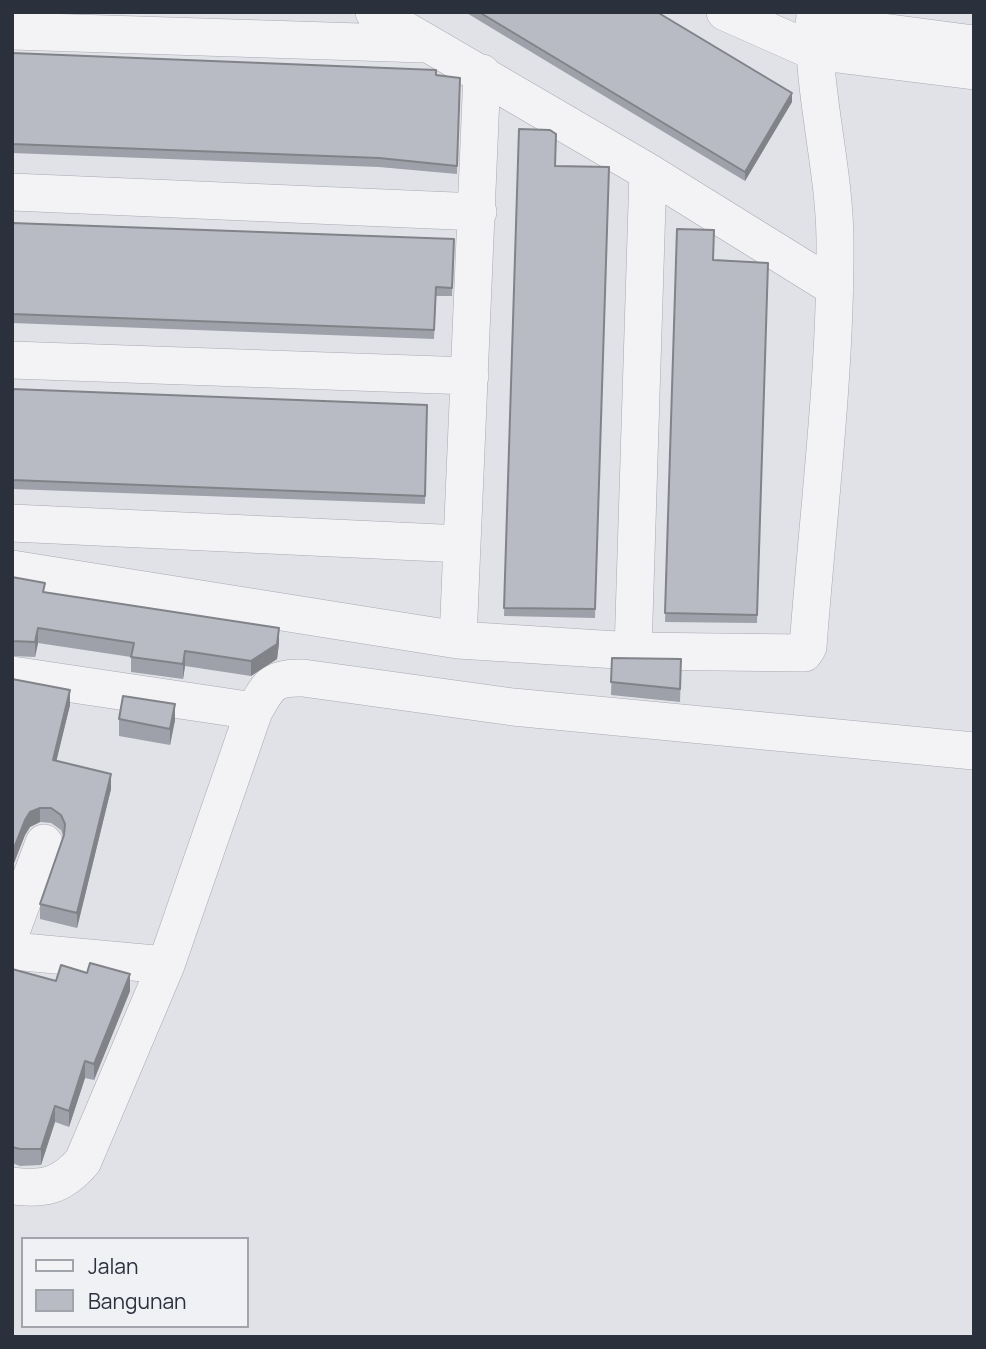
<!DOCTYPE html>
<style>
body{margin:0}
#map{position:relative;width:986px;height:1349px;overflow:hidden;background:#e0e2e7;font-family:Manrope,sans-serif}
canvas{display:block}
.frame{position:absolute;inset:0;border:14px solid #2b303d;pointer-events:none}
.legend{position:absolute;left:21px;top:1237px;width:228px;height:91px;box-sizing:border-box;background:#f0f1f5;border:2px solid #a1a4ab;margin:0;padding:9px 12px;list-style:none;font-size:21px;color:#2b303d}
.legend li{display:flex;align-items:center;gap:14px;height:35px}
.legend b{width:35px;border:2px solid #a1a4ab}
</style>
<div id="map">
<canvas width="986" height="1349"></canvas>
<div class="frame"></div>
<ul class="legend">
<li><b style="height:9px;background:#f3f3f6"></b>Jalan</li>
<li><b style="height:19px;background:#b8bbc4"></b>Bangunan</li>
</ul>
</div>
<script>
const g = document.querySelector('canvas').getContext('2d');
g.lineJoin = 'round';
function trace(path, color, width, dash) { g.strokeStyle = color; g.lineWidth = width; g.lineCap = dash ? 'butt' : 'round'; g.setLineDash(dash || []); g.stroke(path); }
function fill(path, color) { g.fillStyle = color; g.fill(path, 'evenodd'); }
const minor = new Path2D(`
 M374 12 648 172 835 288
 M725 12 813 51 974 71
 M814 23 974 44
 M12 31 424 44
 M12 192 478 212
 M12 360 470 376
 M12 523 462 544 482 73
 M12 569 458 640 633 651 804 653 808 647C818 512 836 375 835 239 834 163 811 88 815 12
 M458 640 462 544
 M633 651 648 172
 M12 675 254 711
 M12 929 44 843
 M12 951 166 965
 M12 1186C44 1190 62 1186 83 1161L166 965 254 711C269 685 271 677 303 678L513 707 974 751`);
const wall = new Path2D(`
 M465 12H657L792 102 745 181Z
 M12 53 436 75 460 78 457 174 379 167 12 153Z
 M519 129 555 166 609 167 595 618 504 616Z
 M12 223 454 239 452 296H436L434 339 12 323Z
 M677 229 713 260 768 263 757 623 665 622Z
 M12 389 427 405 425 504 12 489Z
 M12 577 45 592 279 643 277 659 251 676 185 666 183 679 131 672V657L38 643 35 657 12 656Z
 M612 658 681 673 680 702 611 695Z
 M12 679 70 705 56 761 111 789 77 928 40 919V904L63 836 61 830 51 823 40 822 30 827 25 835 12 868Z
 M119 719 175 720 170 745 119 736Z
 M12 969 56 981 130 991 94 1080 85 1078 69 1127 55 1122 41 1165 20 1166 12 1163Z`);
const shadedWall = new Path2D(`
 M792 93V102L745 181V172Z
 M38 628V643L35 657V642Z
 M279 628V643L277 659 251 676V661Z
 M185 651V666L183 679V664Z
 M70 690V705L53 775V760Z
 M175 704V720L170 745V729Z
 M111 774V789L77 928V913Z
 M40 808V822L30 827 25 835 12 868V853L25 820 30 812Z
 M130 974V991L94 1080V1064Z
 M85 1061V1078L69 1127V1111Z
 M55 1106V1122L41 1165V1149Z`);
const building = new Path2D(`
 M479 12H657L792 93 745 172Z
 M12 53 436 70V75L460 78 457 166 379 158 12 144Z
 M519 129 550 130 556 134 555 166 609 167 595 609 504 608Z
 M12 223 454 239 452 288 436 287 434 330 12 314Z
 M677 229 714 230 713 260 768 263 757 615 665 613Z
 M12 389 427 405 425 496 12 480Z
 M12 577 45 583 43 592 279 628 277 644 251 661 185 651 183 664 131 657 134 643 38 628 35 642 12 641Z
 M612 658 681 659 680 689 611 682Z
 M12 679 70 690 53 760 111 774 77 913 40 904 64 835 65 824 61 815 51 808H40L30 812 25 820 12 853Z
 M123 696 175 704 170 729 119 719Z
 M90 963 130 974 94 1064 85 1061 69 1111 55 1106 41 1149H20L12 1147V969L56 981 61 965 87 973Z`);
trace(minor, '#a6a9b1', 38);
trace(minor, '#f3f3f6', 37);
fill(wall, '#9ea1a9');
fill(shadedWall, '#818389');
fill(building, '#b8bbc4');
trace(building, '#818389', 2);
</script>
